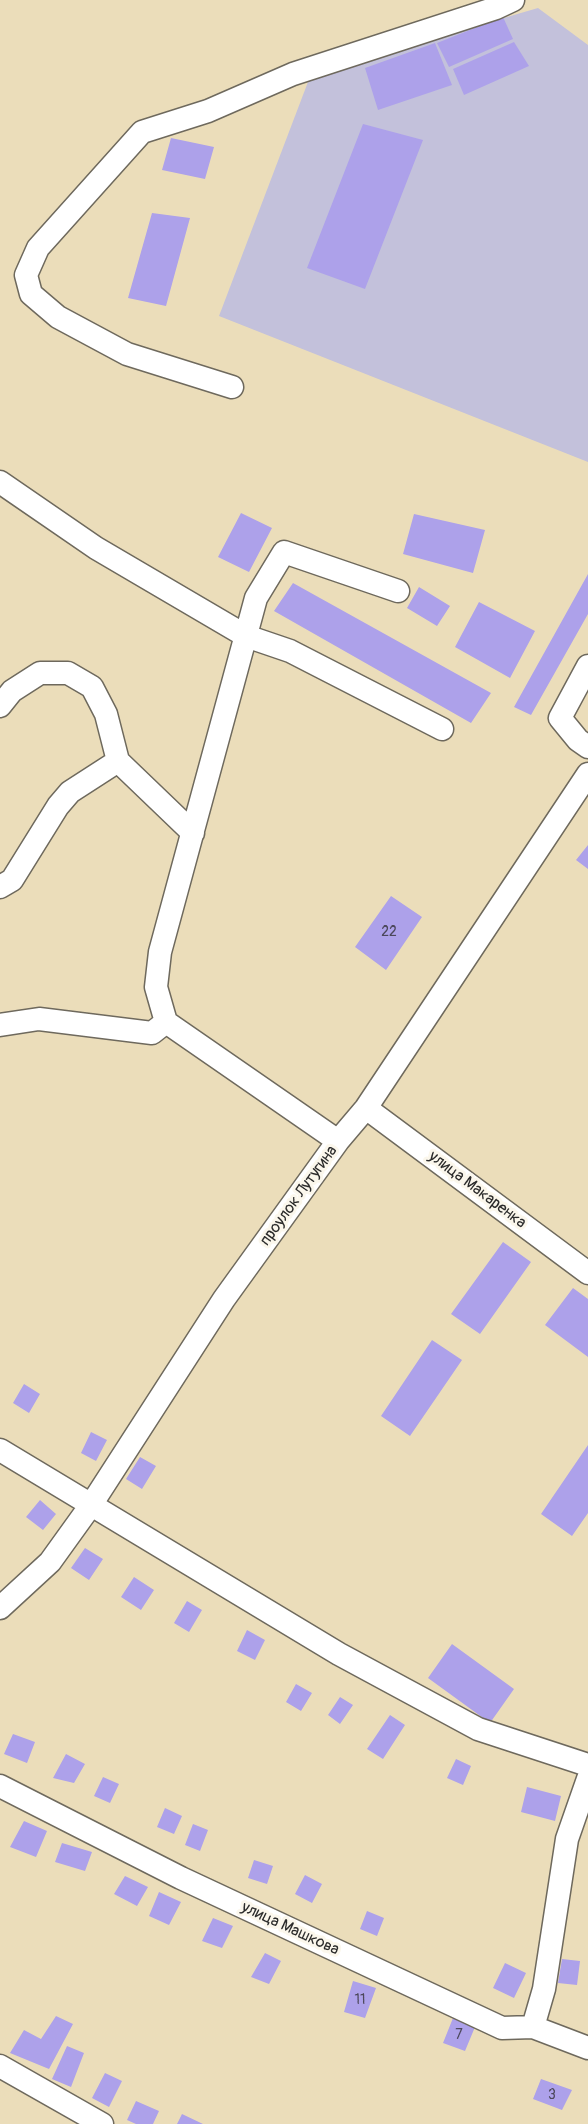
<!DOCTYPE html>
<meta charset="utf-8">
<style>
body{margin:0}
canvas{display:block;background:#ebddba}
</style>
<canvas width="588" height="2124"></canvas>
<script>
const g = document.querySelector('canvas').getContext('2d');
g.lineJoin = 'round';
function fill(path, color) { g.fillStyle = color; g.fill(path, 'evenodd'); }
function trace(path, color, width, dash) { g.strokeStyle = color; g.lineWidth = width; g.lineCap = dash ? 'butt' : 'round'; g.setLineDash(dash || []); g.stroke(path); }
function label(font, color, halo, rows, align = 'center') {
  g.font = font + ' Pangolin,sans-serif'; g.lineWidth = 6; g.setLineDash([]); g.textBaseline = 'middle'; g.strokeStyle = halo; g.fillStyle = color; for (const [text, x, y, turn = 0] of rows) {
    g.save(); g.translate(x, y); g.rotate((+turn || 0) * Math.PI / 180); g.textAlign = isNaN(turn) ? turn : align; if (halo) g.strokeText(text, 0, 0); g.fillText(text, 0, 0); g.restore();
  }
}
const industrial = new Path2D(`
 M538 8 588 45V462L219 316 311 74Z`);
const building = new Path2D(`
 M503 17 513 39 449 67 437 43Z
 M514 42 529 66 464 95 453 69Z
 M435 43 452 85 378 110 365 68Z
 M363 124 423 140 365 289 307 268Z
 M171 138 214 147 205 179 162 170Z
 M152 213 190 218 166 306 128 298Z
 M241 513 272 528 249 572 218 557Z
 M414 514 485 530 473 573 403 554Z
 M588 574V614L531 715 514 707Z
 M293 583 491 693 471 723 274 611Z
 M419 587 450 606 437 626 407 608Z
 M479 602 535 631 510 678 455 647Z
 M588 845V869L576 860Z
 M391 896 422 917 386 970 355 947Z
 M503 1242 531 1262 480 1334 451 1314Z
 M573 1288 588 1299V1357L545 1325Z
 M432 1340 462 1360 410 1436 381 1416Z
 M24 1384 40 1394 29 1413 13 1403Z
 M91 1432 107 1440 96 1461 81 1453Z
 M588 1445V1513L572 1536 541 1514Z
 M140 1457 156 1466 142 1489 126 1479Z
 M40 1500 56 1514 43 1530 26 1517Z
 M85 1548 103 1559 89 1580 71 1568Z
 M134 1577 154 1590 141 1610 121 1597Z
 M187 1601 202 1610 189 1632 174 1623Z
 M247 1630 265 1640 255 1660 237 1651Z
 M452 1644 514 1689 490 1723 428 1678Z
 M296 1684 312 1693 301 1711 286 1702Z
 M340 1697 353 1705 340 1724 328 1715Z
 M390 1715 405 1725 383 1759 367 1749Z
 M13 1734 35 1742 27 1763 4 1754Z
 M66 1754 85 1764 74 1783 53 1778Z
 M456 1759 471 1766 463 1785 447 1778Z
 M103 1777 119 1784 110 1803 94 1796Z
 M527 1787 561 1796 555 1821 521 1812Z
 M165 1808 182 1816 174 1834 157 1827Z
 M24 1821 47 1831 36 1857 10 1847Z
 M193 1824 208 1830 200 1851 185 1845Z
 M62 1843 92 1852 85 1871 55 1862Z
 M254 1860 273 1866 267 1884 248 1878Z
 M305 1875 322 1884 312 1903 295 1894Z
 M125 1876 148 1887 137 1906 114 1894Z
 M159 1892 181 1902 169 1925 149 1916Z
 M367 1911 384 1918 377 1936 360 1929Z
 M213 1918 233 1926 222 1948 202 1941Z
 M265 1953 281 1961 269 1984 251 1977Z
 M562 1959 580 1961 577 1985 558 1983Z
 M505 1963 526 1973 514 1998 493 1988Z
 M353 1981 376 1988 365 2018 344 2012Z
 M56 2016 73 2024 49 2069 10 2053 24 2030 41 2039Z
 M453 2018 475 2027 465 2051 443 2043Z
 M67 2046 84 2053 71 2087 52 2079Z
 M105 2073 122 2081 109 2107 92 2098Z
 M541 2079 572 2090 562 2110 533 2099Z
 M136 2101 159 2111 153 2124H136L127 2120Z
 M182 2114 203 2124H177Z`);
const street = new Path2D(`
 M232 387 127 354 58 317 31 294 26 275 38 248 142 132 208 111 293 74 496 8 513 0
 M0 482 96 548 246 636 290 651 442 729
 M588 666 560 718 578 740 588 747
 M0 706 12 691 40 673H68L92 687 106 714 118 761 193 833
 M0 887 12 880 58 806 70 792 118 761
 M0 1025 39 1019 152 1033 166 1022
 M366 1108 588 1273
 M338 1141 166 1022 156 987 160 952 256 598 284 552 398 591
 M0 1450 339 1654 478 1729 588 1765
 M0 1608 50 1562 91 1505 224 1299 338 1141 366 1108 588 774
 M0 1786 181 1878 502 2028 533 2027 588 2048
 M533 2027 544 1989 567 1839 588 1779
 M0 2066 102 2124`);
const numberNames = [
 ["22",389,932],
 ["11",360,2000],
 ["7",459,2035],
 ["3",552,2095]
];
const streetNames = [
 ["улица Макаренка",477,1190,37],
 ["проулок Лутугина",299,1196,-54],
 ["улица Машкова",290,1929,25]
];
fill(industrial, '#c3c1db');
fill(building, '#ada1ea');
trace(street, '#6e695d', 25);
trace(street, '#fff', 22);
label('14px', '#4c485b', null, numberNames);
label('16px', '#2b2b2b', '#fbf7ec', streetNames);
</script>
